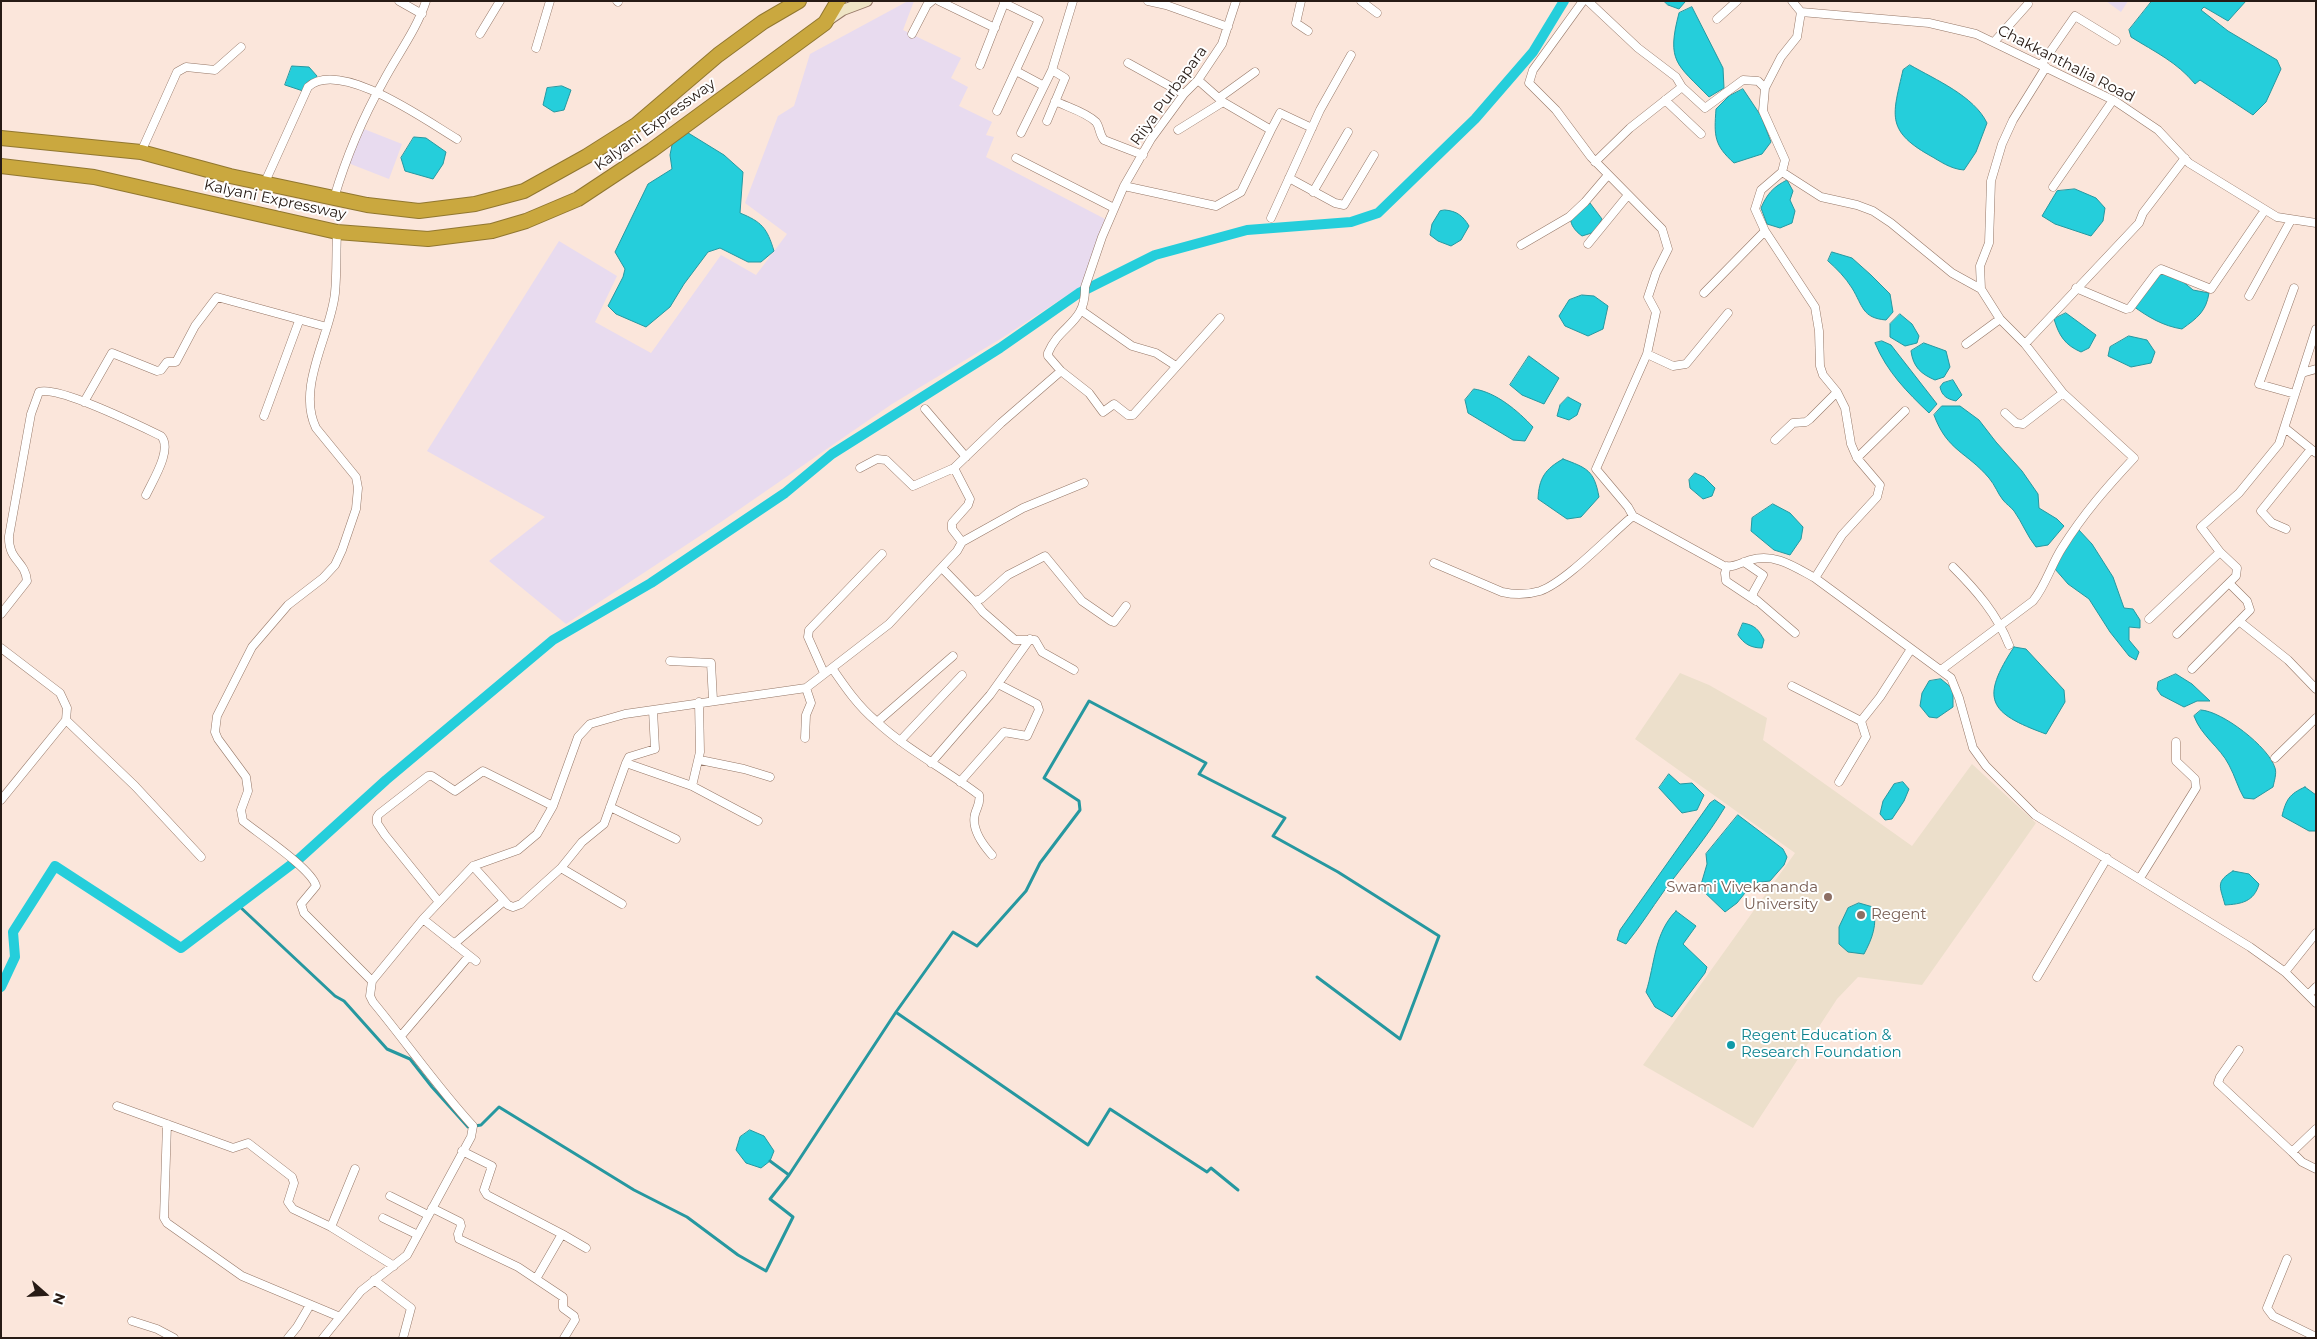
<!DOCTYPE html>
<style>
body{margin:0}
#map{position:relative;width:2317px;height:1339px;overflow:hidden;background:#fbe6db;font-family:Montserrat,sans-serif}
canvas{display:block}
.frame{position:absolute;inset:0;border:2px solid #271b15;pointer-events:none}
.north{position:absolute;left:20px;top:1269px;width:50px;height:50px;-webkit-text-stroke:4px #fff;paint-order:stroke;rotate:109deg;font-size:14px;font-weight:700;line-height:20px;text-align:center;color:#271b15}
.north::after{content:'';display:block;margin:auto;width:18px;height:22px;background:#271b15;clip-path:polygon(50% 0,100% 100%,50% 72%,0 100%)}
</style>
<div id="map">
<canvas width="2317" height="1339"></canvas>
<div class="frame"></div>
<div class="north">N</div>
</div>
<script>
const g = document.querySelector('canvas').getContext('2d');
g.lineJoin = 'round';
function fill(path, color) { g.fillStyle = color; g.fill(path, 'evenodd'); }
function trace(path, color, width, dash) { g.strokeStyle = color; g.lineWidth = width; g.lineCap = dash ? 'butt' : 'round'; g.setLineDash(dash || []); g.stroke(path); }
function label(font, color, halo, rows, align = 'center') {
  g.font = font + ' Montserrat,sans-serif'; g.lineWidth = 4; g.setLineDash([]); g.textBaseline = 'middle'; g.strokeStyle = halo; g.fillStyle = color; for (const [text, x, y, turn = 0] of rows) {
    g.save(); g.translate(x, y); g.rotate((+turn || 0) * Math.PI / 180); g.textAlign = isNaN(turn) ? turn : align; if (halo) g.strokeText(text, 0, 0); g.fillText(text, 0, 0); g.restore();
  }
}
const industrial = new Path2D(`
 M908 1H914L903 30 961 58 951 78 968 87 959 106 992 122 986 135 994 137 986 157 1105 219 1081 286 1002 338 892 404 721 522 566 624 489 561 545 517 427 451 559 241 617 276 595 322 651 353 721 255 756 275 787 234 745 203 778 116 794 106 810 54Z
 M2106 1H2128L2121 12Z
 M364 129 402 144 389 179 348 163Z`);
const education = new Path2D(`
 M1680 673 1709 685 1767 718 1763 740 1912 846 1972 764 2036 823 1922 985 1858 977 1837 999 1753 1128 1643 1065 1795 853 1635 739Z`);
const water = new Path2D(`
 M1664 1H1685V2L1679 9 1668 5Z
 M2152 1H2246L2228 21 2204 7 2201 10 2228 31 2277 60 2281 69 2266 102 2253 115 2200 80 2195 84C2177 62 2155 52 2131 37L2129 30Z
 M1692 7 1723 68 1724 88 1709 97C1677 64 1666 62 1679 13Z
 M1910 65C1936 80 1974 96 1987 123L1976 152 1964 170C1950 169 1940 161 1929 155 1885 130 1893 114 1903 70Z
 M292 66 309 67 317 76 309 93 285 85Z
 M562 86 571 90 564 110 554 112 543 105 547 88Z
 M1743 89 1761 116 1771 142 1762 154 1734 163C1714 145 1714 136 1716 109L1729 96Z
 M685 131 724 155 743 172 740 213C762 222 767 228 774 251L761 262H748L720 248 708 252 684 284 670 307 646 327 616 314 608 306 623 277 625 269 615 252 648 184 672 169 670 155 673 140Z
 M414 137 426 138 446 152 443 164 433 179 405 171 401 158Z
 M1787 180 1793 191 1790 200 1795 211 1792 223 1780 228 1767 224 1761 208C1767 194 1773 187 1787 180Z
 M2075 189 2096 198 2105 208 2103 221 2091 236 2055 224 2042 216 2057 191Z
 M1581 202 1590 203 1602 219 1595 232 1582 236C1567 225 1567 213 1581 202Z
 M1445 210C1457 211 1463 216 1469 226L1461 240 1451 246 1438 241 1430 235 1432 224 1440 211Z
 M1832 252 1852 258 1871 275 1890 294 1893 312 1886 320C1862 318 1863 306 1852 288 1845 277 1837 269 1828 261Z
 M2165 274 2181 280 2193 290 2209 293C2206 312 2197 318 2182 329 2163 326 2148 317 2133 306L2155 276Z
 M1582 295 1594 296 1608 306 1603 329 1588 336 1565 326 1559 316 1569 300Z
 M2066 313 2096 335 2089 348 2081 352C2065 345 2059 336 2054 319Z
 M1900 314 1912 324 1919 336 1917 343 1905 346 1890 337V324Z
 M2129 336 2147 340 2155 352 2151 363 2131 367 2108 356 2110 347Z
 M1882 341 1891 345 1937 404 1929 413C1907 392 1887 372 1875 343Z
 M1924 343 1946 351 1950 367 1944 377 1935 380C1921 374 1913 367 1911 351Z
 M1529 356 1559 378 1544 404 1522 395 1510 385Z
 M1953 380 1962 395 1956 401C1947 399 1942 396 1940 387L1943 383Z
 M1474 389C1496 392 1518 411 1533 427L1525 441 1513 440 1468 413 1465 400Z
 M1568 397 1581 404 1577 415 1569 420 1557 416 1560 405Z
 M1942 406H1960L1979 420 1996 442 2022 471 2038 494 2039 508 2057 519 2064 526 2048 545 2036 547C2027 536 2022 522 2014 511 2011 507 2006 504 2003 500 1998 494 1995 485 1989 478 1967 452 1947 451 1934 415Z
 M1563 459C1587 468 1594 470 1599 497L1581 517 1567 519 1538 499C1539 478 1545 469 1563 459Z
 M1695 473 1704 477 1715 488 1712 496 1703 499 1690 488 1689 480Z
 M1773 504 1790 513 1803 527 1801 539 1790 555 1774 550 1751 531 1752 518Z
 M2078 529 2092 544 2113 577 2124 608 2133 609 2140 620V628L2129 627V640L2139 652 2136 660 2129 656 2110 632 2089 599 2068 584 2055 569 2060 553Z
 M1743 623C1755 625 1759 630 1764 640L1762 648C1751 648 1744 644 1738 635Z
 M2014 647 2026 649 2064 690 2065 702 2046 734C1988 713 1980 699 2014 647Z
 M2176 674 2192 684 2210 701H2197L2184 707 2161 695 2157 689 2158 682Z
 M1941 679 1953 689V707L1937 718 1929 717 1920 706 1922 693 1929 681Z
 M2201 710C2222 711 2269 747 2275 768 2277 773 2274 782 2273 787L2254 799 2244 798C2238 788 2235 776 2229 765 2220 747 2201 736 2194 716Z
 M1669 774 1680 784 1692 783 1704 795 1697 810 1682 813 1659 788Z
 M1903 782 1909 789 1904 801 1892 819 1885 820 1880 814 1883 801 1894 784Z
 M2305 787 2316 795V831H2309L2282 816C2286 800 2289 794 2305 787Z
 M1715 800 1725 807C1707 837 1685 863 1664 891 1651 909 1640 927 1626 944L1617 940 1620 930 1710 803Z
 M1738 815 1783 849 1787 857 1784 865 1770 881 1753 883 1737 903 1725 912 1700 888 1707 864 1706 854Z
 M2233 871 2249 874 2259 884C2254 902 2241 904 2225 905 2220 886 2215 882 2233 871Z
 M1859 903 1873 907C1878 924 1872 939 1864 954L1848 952 1839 944V927L1848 908Z
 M1676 911 1696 926 1683 944 1707 967 1705 973 1672 1017 1655 1007 1646 992C1655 964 1654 933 1676 911Z
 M750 1130 764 1136 774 1151 770 1161 761 1168 746 1163 736 1150 740 1137Z`);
const stream = new Path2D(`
 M238 905 335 996 344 1001 387 1049 410 1059 432 1087 468 1127 481 1125 499 1107 634 1190 687 1217 738 1255 766 1271 793 1217 770 1199 789 1175 896 1012 953 932 977 946 1026 891 1040 863 1080 810 1079 801 1044 778 1089 701 1206 763 1199 774 1285 818 1273 836 1338 872 1439 936 1400 1039 1317 977
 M897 1013 1088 1145 1110 1109 1207 1172 1211 1168 1238 1190
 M770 1161 789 1175`);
const canal = new Path2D(`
 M1 987 15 957 13 932 55 866 181 948 300 858 386 780 553 640 651 583 785 493 832 454 1000 348 1079 293 1155 255 1247 230 1351 222 1378 213 1475 119 1533 52 1564 1`);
const street = new Path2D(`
 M399 1 422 14
 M617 1 618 2
 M939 1 995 28
 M1148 1 1166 5 1228 27
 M1301 1 1296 23 1308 31
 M1361 1 1377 13
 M1583 1 1533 70 1529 83 1556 110 1591 157 1662 229 1668 249 1656 273 1648 297 1656 312 1647 354 1596 469 1628 507 1633 516 1724 566C1733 568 1740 563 1750 560 1775 553 1793 566 1815 578
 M1588 1 1638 48 1676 77 1682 87
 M1792 1 1801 12 1797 37 1781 57 1765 88 1763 111 1785 160 1782 172 1761 190 1755 209 1765 231 1815 307 1819 331 1820 366 1823 375 1837 392 1845 408 1851 444 1857 458 1880 485 1877 497 1842 535 1815 578 1951 678 1959 698 1973 748 1986 766 2035 815 2250 947 2285 972 2316 1003
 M1801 12 1929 23 1976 34 2115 101 2158 130 2189 163 2277 217 2316 223
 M1717 19 1737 1
 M480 34 500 1
 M912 34 927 5 932 1
 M1994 42 2028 4
 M536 48 550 1
 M1128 63 1184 94
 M980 65 1005 1
 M2041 65 2075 16 2116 41
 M1016 71 1044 86
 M1198 80 1223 102 1271 130 1280 113 1312 128
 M1219 98 1255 72
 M1665 100 1701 134
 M1055 101C1067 107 1086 112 1096 122 1100 127 1099 134 1104 140L1143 155
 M997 111 1039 20 1004 3
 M1047 121 1065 78 1052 70
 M1178 130 1223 102
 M1021 133 1052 70 1073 1
 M141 152 177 72 186 67 215 70 241 47
 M1016 158 1114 208
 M1595 162 1630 128 1682 87 1705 108 1743 80 1758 81 1765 88
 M1782 172 1821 197 1857 205 1873 211 1891 223 1952 273 1981 289
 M1289 178 1335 203 1344 205 1374 155
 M265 182 308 87C340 58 428 122 457 139
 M1124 186 1216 206 1241 192 1271 130
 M2053 187 2113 100
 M1313 192 1348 132
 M334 198C346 158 362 119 383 82 397 55 416 31 426 1
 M1271 218 1320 110 1351 55
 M1588 244 1628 195
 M1521 245 1569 217 1585 202 1608 175
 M2076 288 2126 309 2130 308 2157 272 2161 269 2211 289 2265 210
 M2294 288 2259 384 2295 394
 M1704 293 1765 231
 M2249 296 2291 220
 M1082 311 1132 346 1156 353 1176 366
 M1966 344 2000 319
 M2025 344 2139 223 2143 213 2185 158
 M1647 354 1673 366 1686 364 1728 313
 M1061 371 1089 393 1103 412 1114 404 1128 415H1133L1220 318
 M2302 373 2316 369
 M84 402 112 353 157 371 161 370 167 362H176L195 326 217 297 327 327
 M925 409 966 457
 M2005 413 2016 423 2023 424 2063 393
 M264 416 299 321
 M2285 428 2316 453
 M1775 440 1793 423 1806 422 1810 419 1837 392
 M1857 458 1905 411
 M860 468 877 459 886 460 913 486 954 468
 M2286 529 2272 523 2261 511 2311 449
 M962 542 1023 508 1084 483
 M1744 562 1763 575 1753 593V597L1795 633
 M1434 563 1502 592C1515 595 1527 595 1540 591 1566 582 1610 535 1633 516
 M1727 566 1725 573 1726 581 1756 601
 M1953 567C1976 590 1997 614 2009 645
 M942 568 974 601 981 599 1008 575 1045 556 1082 601 1111 621 1114 622 1126 606
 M974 601 983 612 1015 640H1035L1042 652 1074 670
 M1 614 27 581C25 560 8 561 9 536L31 414 39 392C57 385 140 426 161 436 173 449 153 480 146 495
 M2149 619 2220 552 2201 527 2239 493 2279 444 2316 329
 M2239 621 2288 660 2316 689
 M2177 634 2236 576 2237 568 2220 552
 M1 648 60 693 67 708 66 720 1 800
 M670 661 711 663 713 700
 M832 668C845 687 858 706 876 721 907 750 945 769 979 795 981 802 977 807 975 814 971 829 983 845 992 855
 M2192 669 2250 610 2247 601 2230 584
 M1941 670 2033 601C2046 585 2051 565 2062 548 2084 513 2107 487 2134 458L2063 393 2025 344 2000 319 1981 289 1980 266 1989 243 1991 181 2002 144 2013 120 2046 67
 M824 673 808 637 809 630 882 554
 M1792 686 1861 721 1880 697 1911 649
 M66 720 135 786 201 857
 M877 722 953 656
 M805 738 806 715 811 703 806 688 889 624 957 551 962 542 952 529V523L968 505 970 499 954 468 1001 423 1061 371 1048 356V353C1060 324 1086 324 1085 287L1102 237 1124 186 1151 139 1184 94 1198 80 1222 44 1236 1
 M900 741 962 675
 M2275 758 2316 718
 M700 760 744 769 770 777
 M626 763 629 757 655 749 653 710
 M931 763 990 695 1030 639
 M960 782 1004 732 1027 736 1039 710 1037 704 998 684
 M1839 782 1866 737 1861 721
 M692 786 700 752 699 702
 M610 807 676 839
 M473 866 518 850 537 834 553 806 578 737 590 724 625 714 806 688
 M561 868 622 904
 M2140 878 2196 788 2195 779 2176 761V742
 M439 902 385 835 377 823V817L379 814 428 776H432L455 791 483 771 553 806
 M423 919 476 961
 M454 944 504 901
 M2285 972 2316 933
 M2037 977 2107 858
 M372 981 423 919 473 866 508 905 513 907 521 904 561 868 582 842 604 824 626 763 692 786 758 821
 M2308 995 2316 987
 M401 1036 469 956
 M2239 1050 2220 1077 2218 1083 2292 1152
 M117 1106 233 1148 248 1143 292 1177 294 1183 288 1202 293 1209 331 1227 394 1266
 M167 1124 164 1218 167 1223 242 1276 340 1317
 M2316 1129 2292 1152 2302 1162 2316 1169
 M462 1151 492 1166 484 1190 487 1195 562 1234 536 1279
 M390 1196 428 1215
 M432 1208 460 1222 461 1226 458 1234 459 1239 518 1267 563 1297V1308L574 1316 575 1320 564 1338
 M383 1218 418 1235
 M331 1227 355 1169
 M562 1234 586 1248
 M2287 1259 2267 1308 2273 1316 2316 1337
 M374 1280 411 1308 403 1338
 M132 1321 157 1329 174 1338
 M288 1338 297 1327 310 1305
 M323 1338 361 1291 407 1255 471 1137 473 1126C437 1087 407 1043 373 1002L370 996 372 981 304 913 301 904 316 886C312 869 259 834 243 821L241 810 248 791 246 777 218 739 215 732 217 716 252 647 288 605 323 578 335 565 342 550 356 509 358 488 356 477 316 428C296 387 331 334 335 293 337 273 336 252 337 232`);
const secondary = new Path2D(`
 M827 21 843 10 867 1`);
const highway = new Path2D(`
 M1 138 141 152 230 176 367 205 419 211 475 204 524 191 587 156 636 125 718 55 763 22 799 1
 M1 166 94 177 337 232 428 239 492 231 526 221 578 199 652 150 825 23 838 1`);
const markers = [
 [1828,897,5,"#8d6e63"],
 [1861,915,5,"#8d6e63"],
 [1731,1045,5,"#0f9aa8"]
];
const streetNames = [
 ["Chakkanthalia Road",2066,64,27],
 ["Riiya Purbapara",1169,96,-54],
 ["Kalyani Expressway",655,125,-36],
 ["Kalyani Expressway",275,200,12]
];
const educationNames = [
 ["Swami Vivekananda",1818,888],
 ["University",1818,905],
 ["Regent",1871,915,"left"]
];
const cultureNames = [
 ["Regent Education &",1741,1036],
 ["Research Foundation",1741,1053]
];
fill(industrial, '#e8dbef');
fill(education, '#ecdfcb');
fill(water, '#25cedb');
trace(water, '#2698a0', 1);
trace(stream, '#2698a0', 3);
trace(canal, '#25cedb', 10);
trace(street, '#957767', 9);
trace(secondary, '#957767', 12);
trace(highway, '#917730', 16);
trace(street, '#fff', 8);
trace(secondary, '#efe5c5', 10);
trace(highway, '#caa83f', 14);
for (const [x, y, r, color] of markers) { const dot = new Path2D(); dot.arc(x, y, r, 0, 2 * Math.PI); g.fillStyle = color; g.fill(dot); trace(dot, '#fff', 2); }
label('15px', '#271b15', '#fff', streetNames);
label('15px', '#785e54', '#fff', educationNames, 'right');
label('15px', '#0d838f', '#fff', cultureNames, 'left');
</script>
